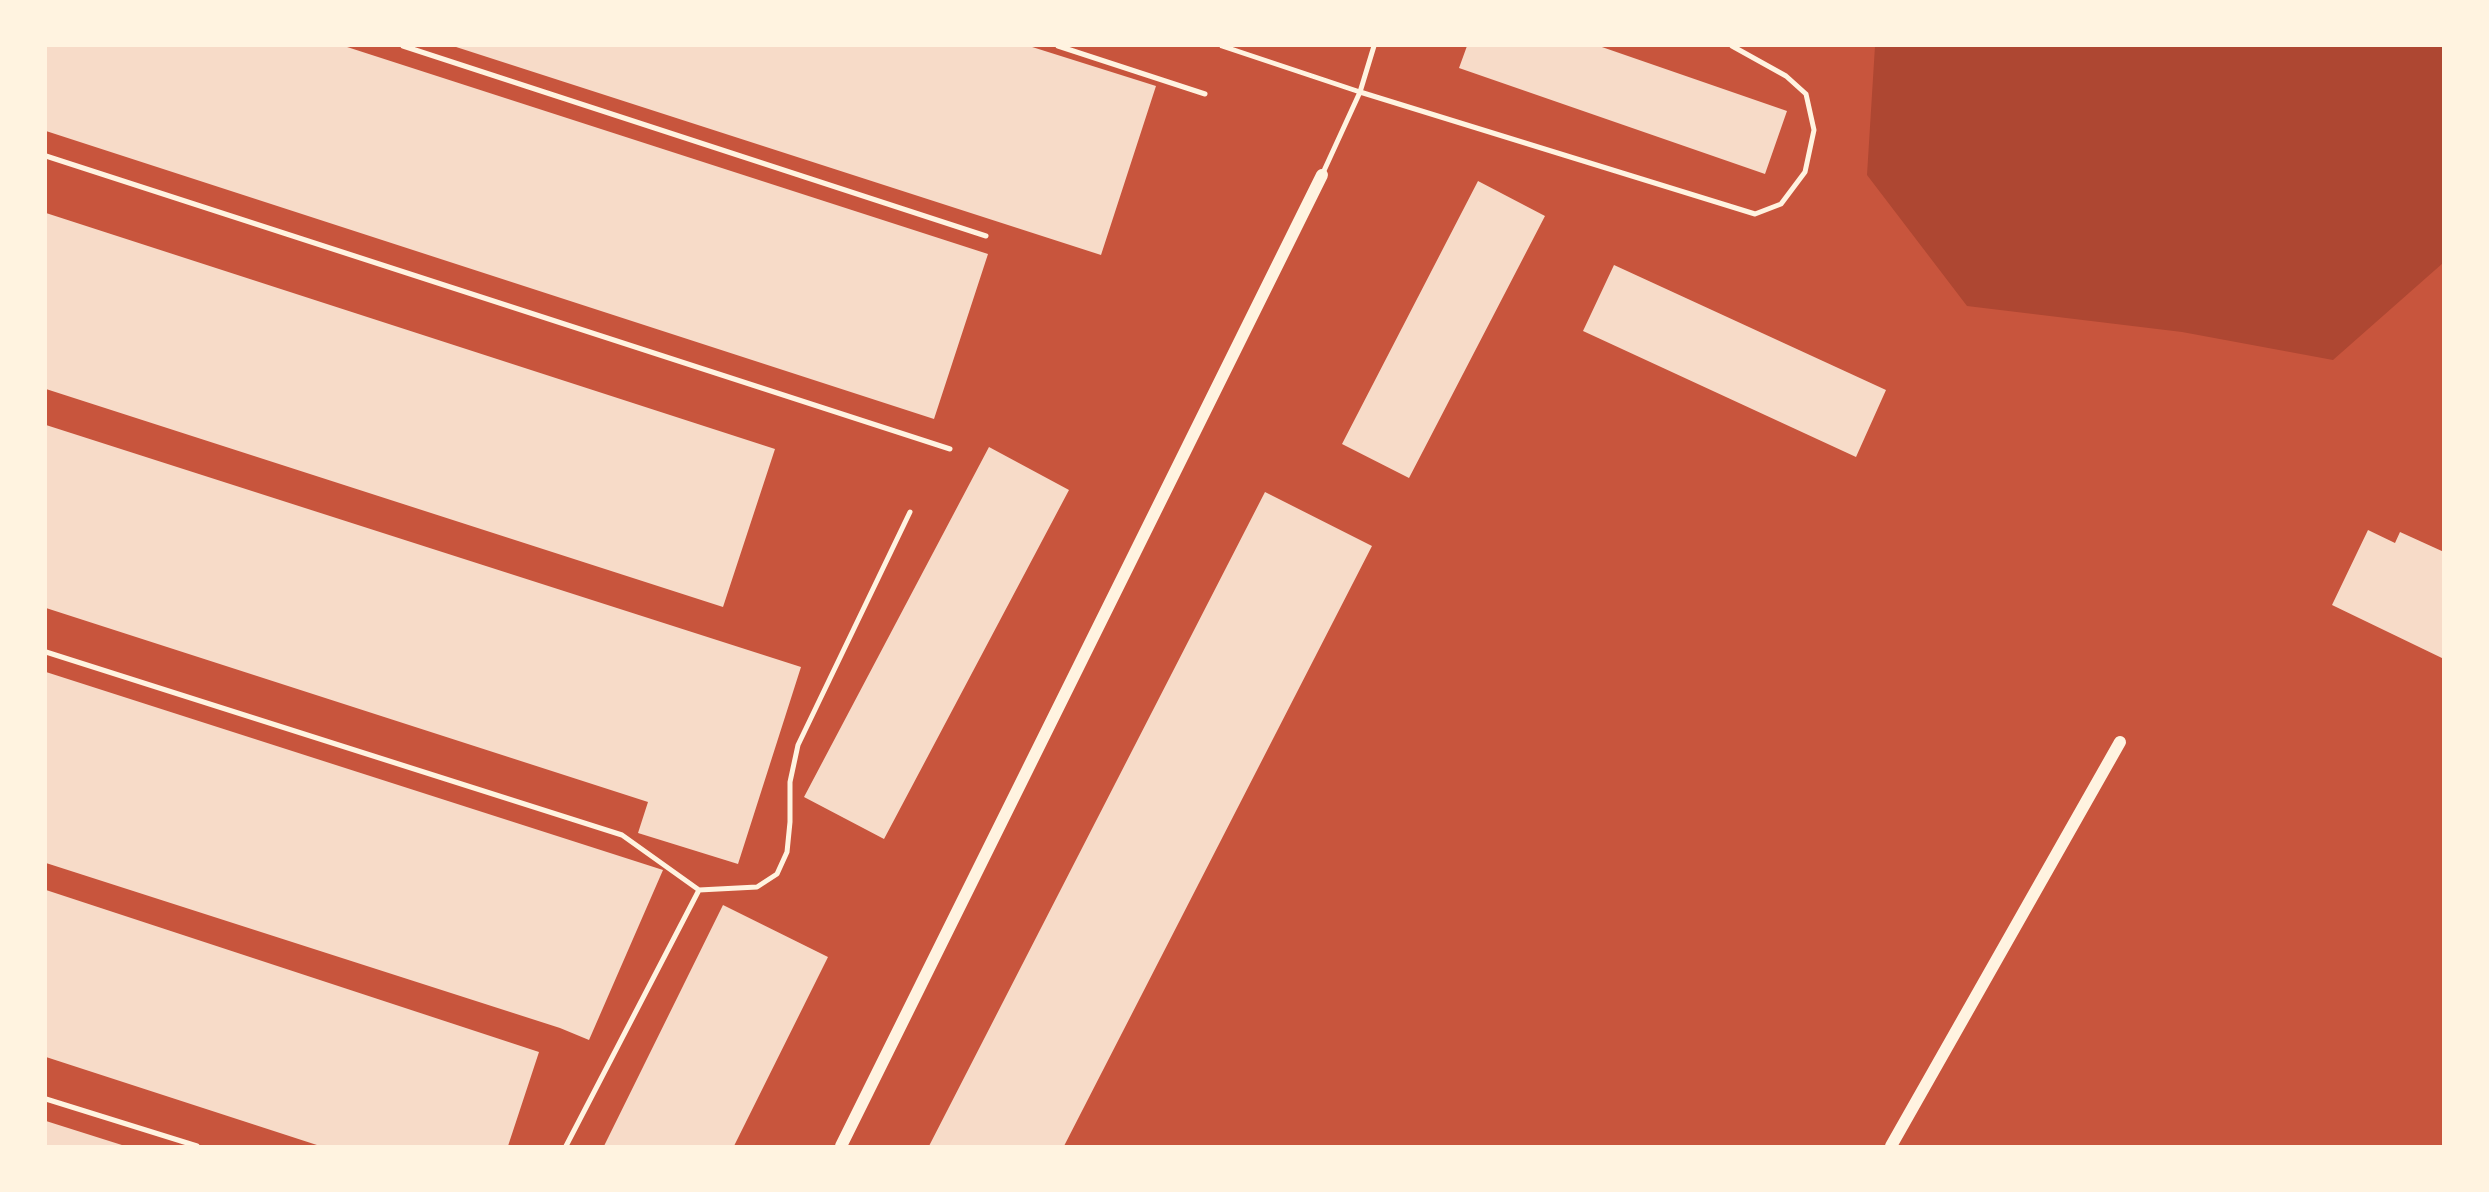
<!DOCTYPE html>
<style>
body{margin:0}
#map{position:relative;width:2489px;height:1192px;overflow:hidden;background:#c8553d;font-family:"Times New Roman",serif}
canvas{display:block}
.frame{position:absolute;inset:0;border:47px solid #fff3e0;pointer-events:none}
</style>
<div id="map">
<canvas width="2489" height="1192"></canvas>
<div class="frame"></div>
</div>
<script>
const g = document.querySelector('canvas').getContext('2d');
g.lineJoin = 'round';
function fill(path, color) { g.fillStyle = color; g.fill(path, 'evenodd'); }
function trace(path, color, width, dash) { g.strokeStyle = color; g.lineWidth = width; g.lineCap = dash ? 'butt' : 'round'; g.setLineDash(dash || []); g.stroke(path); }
const green = new Path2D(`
 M1875 46H2443V263L2333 360 2182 332 1967 306 1867 175Z`);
const building = new Path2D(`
 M46 46H344L988 254 934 419 46 131Z
 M453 46H1029L1156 86 1101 255Z
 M1467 46H1599L1787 111 1765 174 1459 68Z
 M1478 181 1545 216 1409 478 1342 444Z
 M46 213 775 449 723 607 46 389Z
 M1614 265 1886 390 1856 457 1583 331Z
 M46 425 801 667 738 864 638 833 648 802 46 608Z
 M989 447 1069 490 884 839 804 797Z
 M1265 492 1372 546 1064 1146H929Z
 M2368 530 2395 543 2400 532 2444 552V659L2332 605Z
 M46 672 663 870 589 1040 560 1028 46 863Z
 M46 890 539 1052 508 1146H320L46 1057Z
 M723 905 828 957 734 1146H604Z
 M46 1121 125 1146H46Z`);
const service = new Path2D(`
 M403 46 986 236
 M1058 46 1205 94
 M1222 46 1360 92 1755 214 1781 204 1805 172 1814 130 1806 94 1786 76 1732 46
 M46 156 950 449
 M1322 175 1360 92 1374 46
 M46 652 622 835 699 890 757 887 777 874 787 852 790 822V782L798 745 910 512
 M46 1099 197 1146
 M566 1146 699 890`);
const tertiary = new Path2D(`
 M841 1146 1322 175
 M1891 1146 2120 742`);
fill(green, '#ae4732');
fill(building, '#f7dbc8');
trace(service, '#fff3e0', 5);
trace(tertiary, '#fff3e0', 12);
</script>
